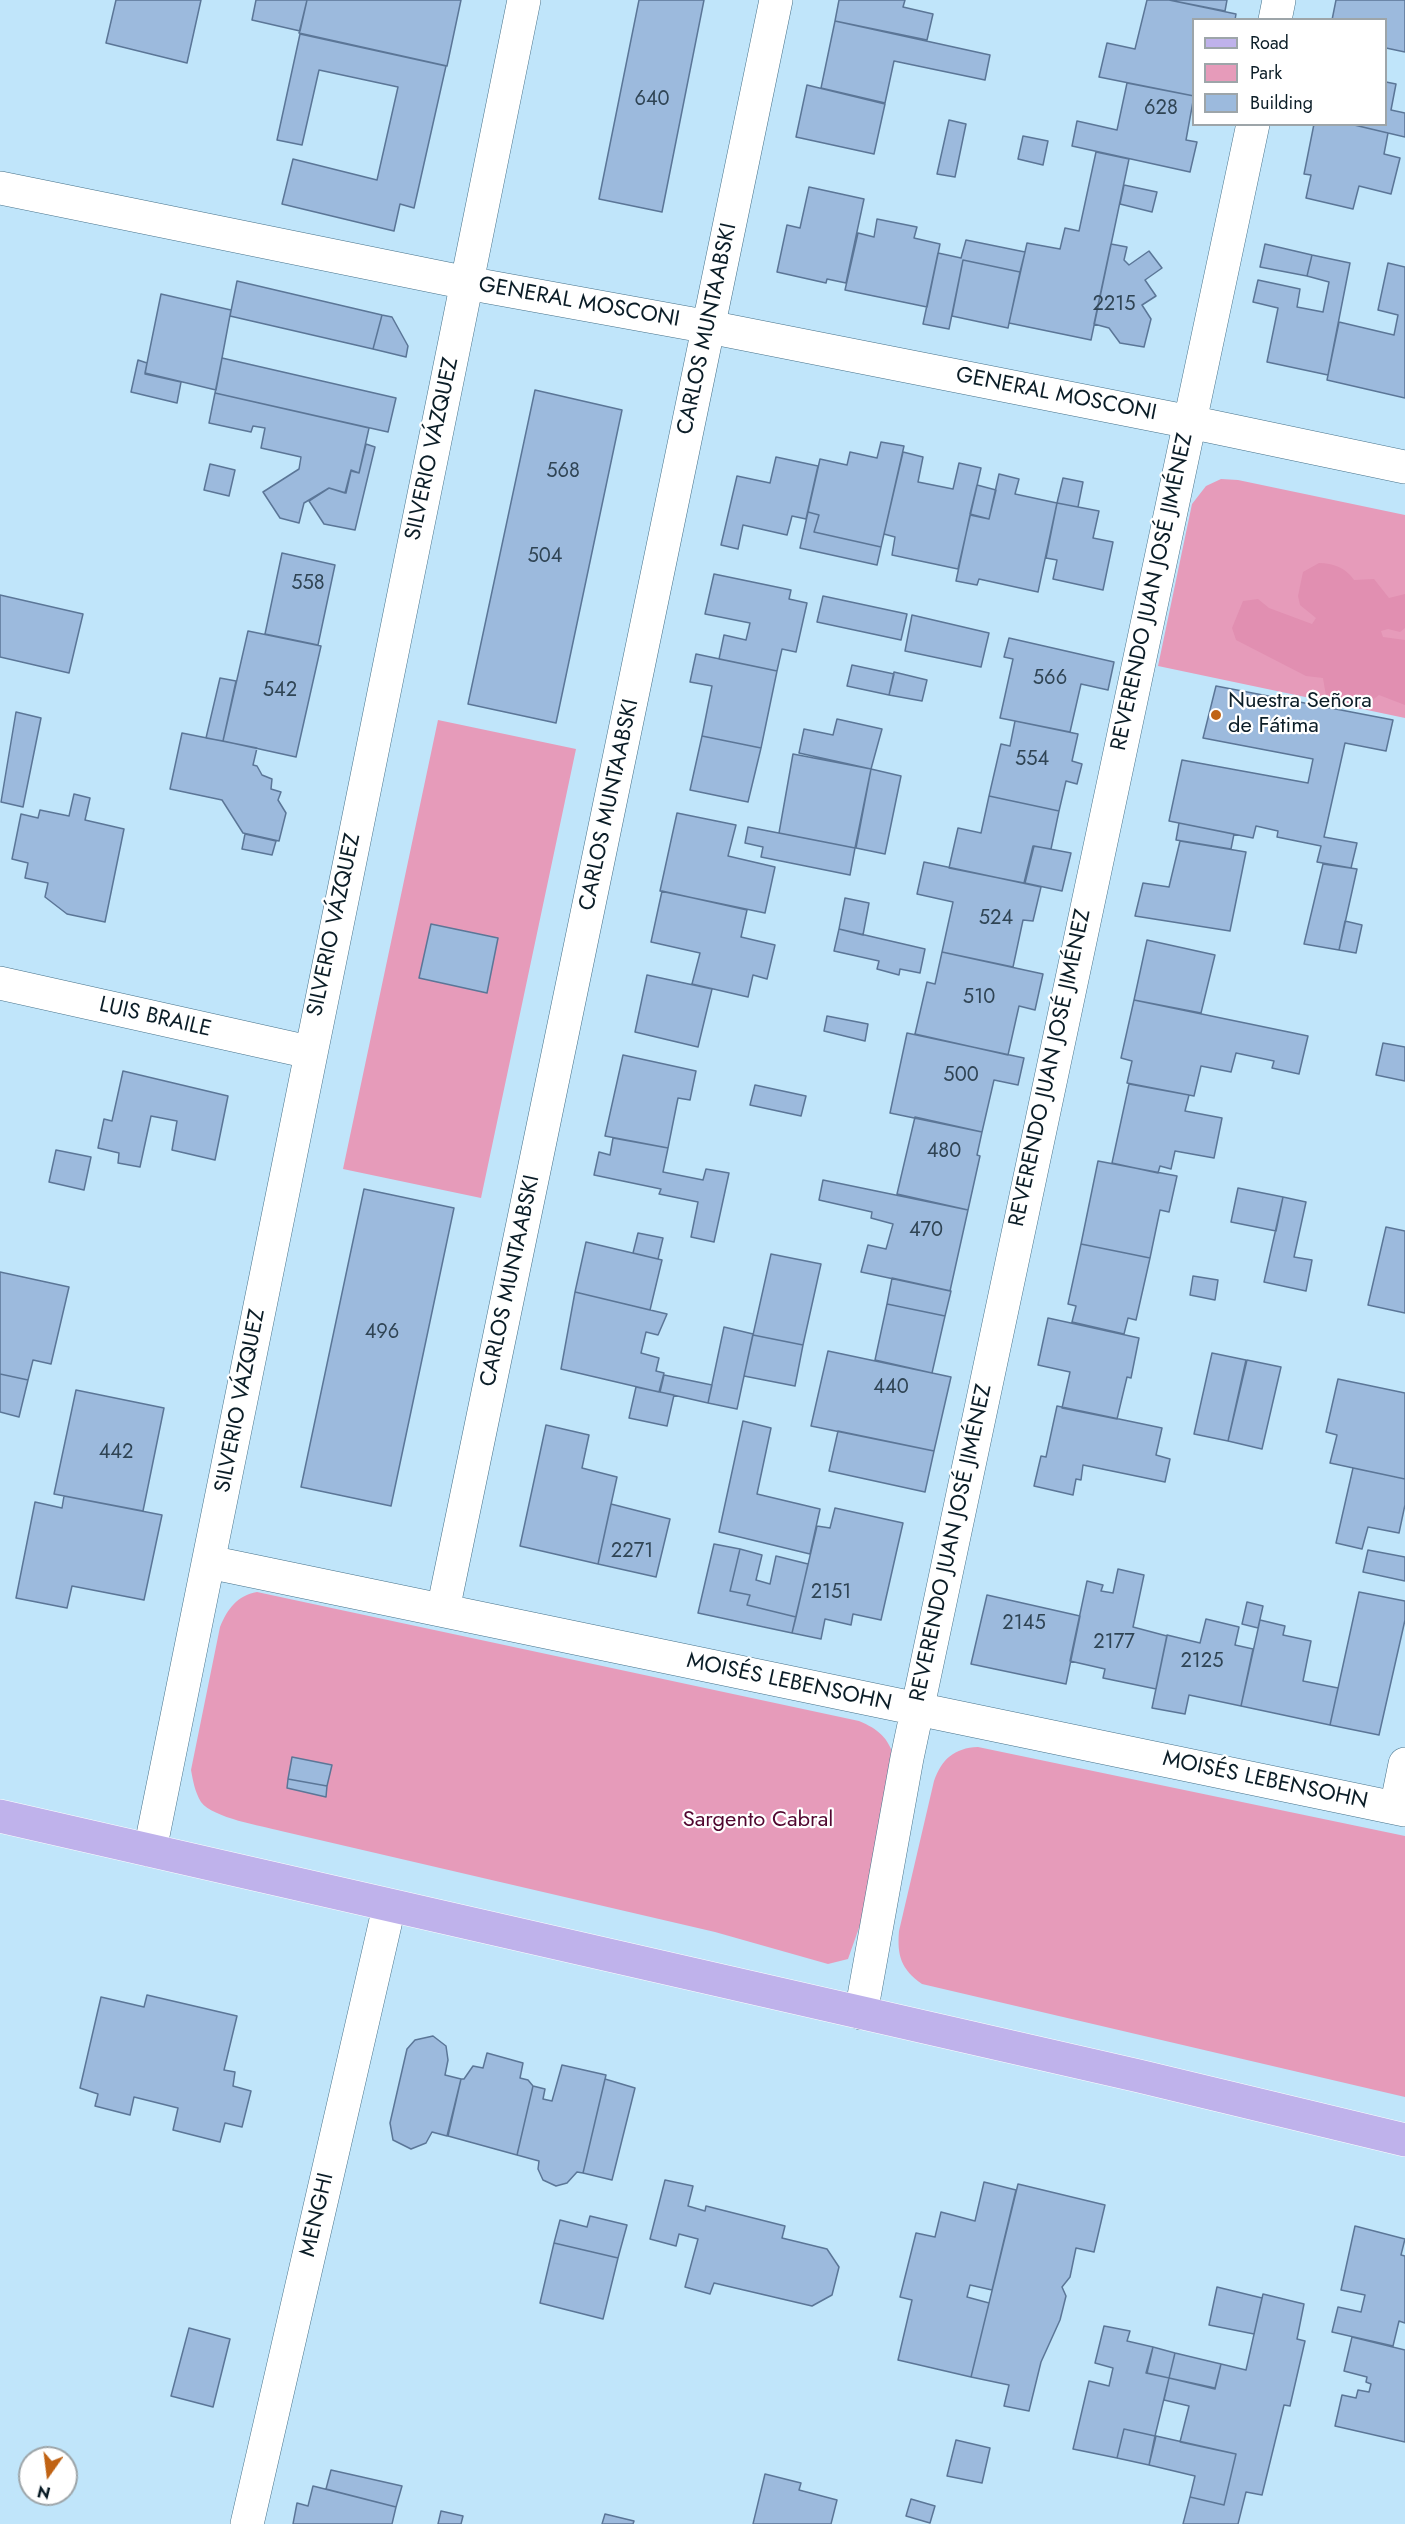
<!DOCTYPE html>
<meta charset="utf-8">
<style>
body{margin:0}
#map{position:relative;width:1405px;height:2524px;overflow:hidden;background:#c0e5fa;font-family:Jost,sans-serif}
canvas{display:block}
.legend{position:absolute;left:1192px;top:18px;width:195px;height:108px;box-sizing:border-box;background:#fff;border:2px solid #9da5a9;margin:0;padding:8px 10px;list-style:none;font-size:18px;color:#0b1d27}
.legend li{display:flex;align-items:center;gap:12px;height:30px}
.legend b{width:30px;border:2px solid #9da5a9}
.north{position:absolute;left:18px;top:2446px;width:60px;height:60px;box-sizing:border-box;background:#fff;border:2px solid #9da5a9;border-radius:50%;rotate:194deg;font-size:16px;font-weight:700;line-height:24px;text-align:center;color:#0b1d27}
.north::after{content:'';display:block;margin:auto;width:21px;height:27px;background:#c06314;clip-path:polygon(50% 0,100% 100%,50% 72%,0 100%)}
</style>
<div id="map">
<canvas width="1405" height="2524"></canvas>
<ul class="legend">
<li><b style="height:8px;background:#bfb2eb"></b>Road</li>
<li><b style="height:16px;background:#e69bba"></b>Park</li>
<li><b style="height:16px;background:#9cbadd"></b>Building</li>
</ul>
<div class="north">N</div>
</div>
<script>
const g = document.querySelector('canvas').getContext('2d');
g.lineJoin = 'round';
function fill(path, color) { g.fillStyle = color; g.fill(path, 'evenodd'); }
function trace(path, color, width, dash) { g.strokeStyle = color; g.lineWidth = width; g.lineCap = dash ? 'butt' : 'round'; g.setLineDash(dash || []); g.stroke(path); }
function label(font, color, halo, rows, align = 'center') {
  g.font = font + ' Jost,sans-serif'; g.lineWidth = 4.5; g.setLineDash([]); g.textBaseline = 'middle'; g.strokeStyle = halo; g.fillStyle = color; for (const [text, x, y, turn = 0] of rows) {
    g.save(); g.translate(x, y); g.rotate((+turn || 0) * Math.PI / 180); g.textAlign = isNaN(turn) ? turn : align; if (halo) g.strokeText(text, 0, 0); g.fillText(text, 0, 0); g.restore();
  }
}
const green = new Path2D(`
 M1221 479 1238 480 1405 515V718L1158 666 1192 504 1206 486Z
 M438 720 576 749 481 1198 343 1169Z
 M257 1592 859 1721C878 1729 889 1738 894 1758L861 1922 848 1959 828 1964 715 1932 281 1831C262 1826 213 1818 201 1802 195 1792 193 1781 191 1770L220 1627C228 1608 237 1596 257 1592Z
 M978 1747 1405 1836V2097L922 1984C901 1969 897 1956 899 1931L934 1781C942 1759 954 1748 978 1747Z`);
const forest = new Path2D(`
 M1319 563C1333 563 1346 568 1354 580L1374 579 1389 598 1405 594V628L1400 632 1388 629 1381 631 1383 637 1405 640V705L1379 695 1361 709 1327 702 1323 678 1306 676 1236 640 1232 628 1243 601 1258 599 1269 608 1312 624 1316 618 1300 605 1298 596 1303 572Z`);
const building = new Path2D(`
 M116 0H201L187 63 106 43Z
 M256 0H307L300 31 252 20Z
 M307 0H461L447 66 299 33Z
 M639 0H704L662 212 599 199Z
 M839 0H905L903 7 933 14 927 40 835 21Z
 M1147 0H1169L1236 14 1235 20H1194V96L1099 77 1107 43 1135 49Z
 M1169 0H1227L1225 11Z
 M1336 0H1405V52L1386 48V20H1332Z
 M835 21 990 55 985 80 894 61 885 103 821 88Z
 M300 34 446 66 414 208 400 204 394 231 282 204 293 159 377 180 398 87 319 70 302 145 277 140Z
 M1386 82 1396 84 1391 110 1405 113V137L1350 124H1386Z
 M1127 83 1194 96 1186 140 1197 142 1190 172 1072 146 1077 121 1117 130Z
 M807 85 885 104 874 154 796 137Z
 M949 120 966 124 955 177 937 174Z
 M1314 124H1350L1388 133 1384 154 1400 158 1391 194 1359 186 1353 209 1306 198 1311 175 1304 174Z
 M1023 136 1048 141 1043 165 1018 159Z
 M1096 152 1129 159 1091 340 1009 323 1027 243 1060 249 1065 228 1079 231Z
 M1124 185 1157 192 1152 212 1120 204Z
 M809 187 864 199 846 283 827 279 826 283 777 272 787 225 800 228Z
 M877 219 917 227 914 238 940 244 927 307 845 290 858 233 874 237Z
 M966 240 1025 252 1020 272 963 260 949 329 923 324 938 253 961 258Z
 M1111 244 1127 247 1124 260 1129 265 1149 251 1162 268 1145 280 1156 296 1142 305 1151 319 1144 347 1120 343 1109 328 1094 324Z
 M1265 244 1312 255 1307 276 1260 267Z
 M1312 255 1350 263 1328 375 1267 362 1278 308 1253 302 1258 280 1300 289 1297 307 1323 312 1329 282 1307 276Z
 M963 260 1020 272 1008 328 952 316Z
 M1388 263 1405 267V398L1327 380 1339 322 1394 335 1398 315 1378 310Z
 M237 281 382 315 373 349 230 316Z
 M161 294 231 310 216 390 145 373Z
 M382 315 392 317 408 346 406 357 373 349Z
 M222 358 396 398 388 432 215 393Z
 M138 360 147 363 145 374 181 382 177 403 131 392Z
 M535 390 622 410 556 723 468 704Z
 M215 393 369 428 359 473 351 470 345 493 329 488 304 503 299 523 280 518 263 492 299 469 301 457 261 448 265 428 253 426 251 432 209 423Z
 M881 442 904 446 881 547 814 532 819 515 808 512 820 459 847 465 850 452 877 458Z
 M366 444 375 447 355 530 324 524 309 501 329 488 346 493 351 471 359 473Z
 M903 452 923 457 918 482 953 489 959 463 981 468 958 569 892 555 895 537 884 534Z
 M776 457 818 466 806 519 792 516 787 535 743 525 738 549 721 545 737 476 770 483Z
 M210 464 235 470 229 496 204 490Z
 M999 474 1019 479 1015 494 1057 503 1038 592 979 579 977 585 956 581 970 515 989 519Z
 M1063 478 1083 482 1078 507 1057 503Z
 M977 485 996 490 989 519 970 514Z
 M1057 503 1099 511 1093 538 1113 542 1103 590 1053 579 1057 560 1046 558Z
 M808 512 819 515 814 532 881 547 877 565 800 548Z
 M282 553 335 565 318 645 265 634Z
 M714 574 791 590 789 599 807 603 796 652 782 649 777 671 719 659 724 635 746 640 750 623 705 614Z
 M0 595 83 614 69 673 0 657Z
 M823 596 907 614 901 640 817 622Z
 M912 615 989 633 981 667 905 651Z
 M248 631 321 646 296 757 223 741Z
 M1009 638 1114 662 1108 690 1081 684 1070 732 1000 718 1013 659 1004 657Z
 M696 654 777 671 761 748 702 736 712 686 690 682Z
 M852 665 894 674 889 695 847 686Z
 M894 672 927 680 922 701 889 695Z
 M220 678 236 681 223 741 206 738Z
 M1216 686 1393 720 1386 751 1345 743 1324 837 1357 843 1351 868 1317 862 1321 846 1277 837 1278 831 1256 826 1253 838 1169 821 1182 760 1308 783 1313 759 1203 738Z
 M16 712 41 718 23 807 1 802Z
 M837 719 882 729 871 769 799 753 804 729 833 735Z
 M1015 721 1078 734 1072 761 1082 764 1077 784 1066 781 1059 811 989 796 1001 744 1010 746Z
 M182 733 257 748 253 765 257 766 262 775 272 779 271 789 281 792 278 800 286 813 279 841 243 833 222 800 170 789Z
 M702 736 761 748 748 802 690 790Z
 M793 754 871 769 855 848 779 833Z
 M871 769 901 776 885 854 856 848Z
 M74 794 90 798 85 820 124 829 105 922 67 914 45 897 48 883 25 878 28 863 12 859 21 814 38 818 40 810 69 816Z
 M989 796 1059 811 1051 849 1033 846 1024 883 949 868 958 828 981 833Z
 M677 813 736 825 728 856 775 867 765 913 660 891Z
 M1179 823 1234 834 1231 849 1176 840Z
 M748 827 855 848 850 875 761 857 763 847 745 843Z
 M245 834 276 841 272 855 242 849Z
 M1180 841 1246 852 1230 931 1135 916 1143 883 1169 887Z
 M1034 846 1071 853 1062 891 1025 883Z
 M924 862 1041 887 1033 921 1023 920 1013 967 942 952 953 902 917 894Z
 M1323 864 1357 869 1339 950 1304 944Z
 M662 891 747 910 741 937 775 945 767 979 753 975 748 997 692 984 700 953 651 942Z
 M845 898 869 903 863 935 839 929Z
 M1345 921 1362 925 1356 953 1339 950Z
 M431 924 498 938 487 993 419 978Z
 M839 929 925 949 920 973 900 969 899 975 877 969 879 961 834 951Z
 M1147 940 1215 955 1201 1013 1134 1000Z
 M942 952 1043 974 1035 1010 1019 1006 1008 1055 915 1034 927 982 935 984Z
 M647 975 712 989 698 1047 635 1032Z
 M1134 1000 1308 1036 1299 1074 1272 1068 1274 1061 1236 1053 1231 1072 1201 1066 1194 1096 1127 1083 1132 1061 1121 1058Z
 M827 1016 868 1024 865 1041 824 1031Z
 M907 1033 1024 1058 1018 1085 994 1080 982 1132 890 1113Z
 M1383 1043 1405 1047V1081L1376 1075Z
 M623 1055 696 1071 690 1100 678 1098 668 1148 605 1136Z
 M123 1071 228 1096 215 1160 172 1150 177 1121 151 1116 140 1167 118 1163 119 1153 98 1148 104 1119 112 1121Z
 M1129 1084 1189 1095 1185 1111 1222 1118 1214 1158 1175 1151 1171 1169 1160 1166 1158 1173 1112 1163Z
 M755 1085 806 1096 801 1116 750 1105Z
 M915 1117 982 1132 977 1155 980 1156 968 1210 897 1194Z
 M613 1138 668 1148 663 1172 703 1180 706 1169 729 1173 714 1242 691 1237 698 1202 659 1194 661 1189 594 1175 599 1152 610 1155Z
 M56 1150 91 1157 84 1190 49 1182Z
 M1098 1161 1177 1176 1169 1212 1160 1210 1150 1258 1081 1244Z
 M823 1180 968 1210 950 1291 861 1272 868 1245 886 1249 893 1224 871 1218 872 1212 819 1200Z
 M1238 1188 1283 1197 1276 1231 1231 1222Z
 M364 1189 454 1208 391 1506 301 1487Z
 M1283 1197 1306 1202 1294 1257 1312 1260 1306 1291 1264 1282Z
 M1386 1227 1405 1231V1313L1368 1305Z
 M638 1233 663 1238 658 1259 633 1253Z
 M586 1242 662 1260 650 1310 575 1292Z
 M1081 1244 1150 1258 1136 1320 1128 1318 1124 1334 1072 1322 1076 1306 1068 1304Z
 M771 1254 821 1264 803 1345 753 1335Z
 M0 1272 69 1287 51 1364 33 1360 28 1380 0 1374Z
 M1193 1276 1218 1280 1215 1300 1190 1295Z
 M892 1278 951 1291 945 1316 887 1304Z
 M575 1292 667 1314 658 1335 646 1332 641 1353 659 1358 656 1371 664 1373 659 1392 561 1369Z
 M887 1304 945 1316 932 1373 875 1360Z
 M1048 1318 1139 1338 1131 1378 1127 1377 1117 1419 1062 1408 1070 1372 1038 1365Z
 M724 1327 753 1334 737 1409 708 1403Z
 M753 1335 803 1345 795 1386 744 1376Z
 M828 1351 951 1377 934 1451 811 1426Z
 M1212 1353 1246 1360 1228 1441 1194 1434Z
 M1247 1360 1281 1367 1262 1449 1228 1441Z
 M0 1374 28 1380 19 1417 0 1412Z
 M664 1375 712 1385 708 1403 660 1392Z
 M1338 1379 1405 1393V1479L1330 1463 1337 1435 1326 1432Z
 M636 1387 674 1395 667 1426 629 1418Z
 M76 1390 164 1408 143 1511 54 1494Z
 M1057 1406 1162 1428 1156 1455 1170 1459 1165 1482 1083 1465 1081 1480 1076 1479 1073 1495 1034 1486 1041 1456 1046 1457Z
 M743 1421 771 1428 757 1494 820 1509 810 1554 719 1532Z
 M546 1425 589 1435 582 1468 617 1477 598 1564 520 1546Z
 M838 1431 934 1451 925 1492 829 1471Z
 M1353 1468 1405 1479V1505L1399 1533 1368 1527 1362 1549 1336 1543Z
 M64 1496 162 1515 144 1600 72 1586 67 1608 16 1598 35 1502 62 1508Z
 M611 1504 670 1519 656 1577 598 1564Z
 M835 1508 903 1523 881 1620 853 1614 851 1625 825 1619 821 1639 792 1633 817 1526 830 1528Z
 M714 1544 740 1549 730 1591 750 1595 747 1605 796 1617 792 1633 698 1613Z
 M740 1549 762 1555 756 1580 770 1584 776 1556 808 1564 796 1617 747 1605 750 1595 730 1591Z
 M1368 1550 1405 1557V1581L1363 1572Z
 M1118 1569 1144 1575 1133 1627 1167 1636 1156 1689 1103 1678 1105 1669 1070 1661 1087 1581 1103 1585 1101 1591 1113 1593Z
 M1359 1592 1405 1601V1620L1379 1735 1330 1725Z
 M987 1595 1080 1616 1066 1684 971 1664Z
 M1247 1602 1263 1606 1258 1628 1242 1624Z
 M1206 1619 1239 1627 1235 1645 1253 1649 1241 1706 1189 1695 1185 1714 1152 1708 1167 1635 1200 1643Z
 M1260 1620 1285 1626 1283 1635 1311 1641 1303 1681 1338 1688 1330 1725 1241 1706Z
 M292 1757 332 1765 327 1786 288 1779Z
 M288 1779 327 1786 326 1797 287 1788Z
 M147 1995 237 2016 224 2070 235 2072 233 2086 251 2091 242 2127 225 2123 220 2142 173 2130 178 2108 134 2097 130 2115 95 2106 98 2094 80 2088 101 1997 144 2007Z
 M433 2036 446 2046 448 2060 445 2075 461 2079 447 2136 432 2132 426 2143 411 2149 393 2140 390 2123 407 2049 415 2040Z
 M487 2053 523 2063 520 2078 528 2080 533 2086 517 2155 448 2136 461 2079H464L473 2066 483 2068Z
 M562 2065 606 2075 583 2173 577 2172 567 2183 556 2186 543 2180 538 2169 539 2161 517 2155 533 2086 545 2089 543 2099 552 2101Z
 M605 2079 635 2088 612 2180 583 2173Z
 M665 2180 693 2186 688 2206 705 2211 706 2206 785 2226 782 2238 827 2249 839 2267 832 2295 812 2306 714 2283 710 2294 685 2287 698 2239 679 2234 676 2246 650 2239Z
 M984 2182 1016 2190 992 2290 970 2285 967 2297 989 2303 971 2377 898 2360 912 2300 900 2297 916 2233 935 2237 941 2212 975 2221Z
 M1018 2184 1105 2205 1094 2252 1076 2248 1070 2277 1062 2287 1066 2296 1060 2320 1041 2362 1029 2411 1004 2406 1009 2385 971 2377Z
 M590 2216 627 2225 618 2258 554 2243 560 2220 587 2227Z
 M1355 2226 1405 2239 1401 2255 1405 2256V2323L1399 2321 1393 2346 1332 2332 1338 2307 1361 2312 1365 2295 1341 2290Z
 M554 2243 618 2258 603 2319 540 2303Z
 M1217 2287 1262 2298 1254 2334 1209 2325Z
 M1263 2294 1304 2304 1297 2339 1305 2341 1290 2406 1284 2405 1262 2495 1246 2492 1238 2524H1183L1190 2497 1224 2505 1236 2454 1180 2442 1189 2406 1164 2400 1169 2378 1215 2389 1221 2364 1246 2370Z
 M1104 2326 1130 2331 1127 2341 1153 2347 1146 2373 1169 2378 1155 2436 1124 2429 1117 2458 1073 2449 1089 2381 1109 2386 1113 2368 1095 2363Z
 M189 2328 230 2339 213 2407 171 2396Z
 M1352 2337 1405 2350V2442L1335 2426 1342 2395 1356 2398 1358 2390 1369 2392 1371 2384 1366 2382 1367 2377 1344 2371Z
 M1153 2347 1175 2353 1169 2378 1147 2373Z
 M1175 2353 1221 2364 1215 2388 1169 2378Z
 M1124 2429 1155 2436 1149 2465 1117 2458Z
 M1156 2436 1236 2454 1224 2505 1190 2497 1195 2476 1149 2465Z
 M956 2440 990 2448 982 2483 947 2476Z
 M331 2470 402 2486 396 2507 326 2489Z
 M765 2474 801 2483 799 2490 837 2500 831 2524H753Z
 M313 2486 396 2507 392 2524H293L297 2503 308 2506Z
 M911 2499 935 2506 930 2523 906 2516Z
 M441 2511 463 2516 461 2524H438Z
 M605 2514 634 2521 633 2524H602Z`);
const minor = new Path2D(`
 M1275 20 1279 0
 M0 188 467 283 709 327 1190 422 1405 467
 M0 983 309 1052
 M209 1562 1405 1810
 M443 1610 776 0
 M1396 1808 1405 1764
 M150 1850 524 0
 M861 2013 907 1758 1253 124
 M247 2524 389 1907`);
const primary = new Path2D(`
 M0 1816 1139 2076 1405 2140`);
const markers = [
 [1216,715,6,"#c06314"]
];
const numberNames = [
 ["640",652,100],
 ["628",1161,109],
 ["2215",1114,305],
 ["568",563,472],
 ["504",545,557],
 ["558",308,584],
 ["566",1050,679],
 ["542",280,691],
 ["554",1032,760],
 ["524",996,919],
 ["510",979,998],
 ["500",961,1076],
 ["480",944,1152],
 ["470",926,1231],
 ["496",382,1333],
 ["440",891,1388],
 ["442",116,1453],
 ["2271",632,1552],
 ["2151",831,1593],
 ["2145",1024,1624],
 ["2177",1114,1643],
 ["2125",1202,1662]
];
const streetNames = [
 ["GENERAL MOSCONI",579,303,10],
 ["CARLOS MUNTAABSKI",708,329,-78],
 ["GENERAL MOSCONI",1056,395,11],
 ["SILVERIO VÁZQUEZ",433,449,-78],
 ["REVERENDO JUAN JOSÉ JIMÉNEZ",1153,592,-78],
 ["CARLOS MUNTAABSKI",610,805,-78],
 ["SILVERIO VÁZQUEZ",335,925,-78],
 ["LUIS BRAILE",155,1018,13],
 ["REVERENDO JUAN JOSÉ JIMÉNEZ",1051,1068,-78],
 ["CARLOS MUNTAABSKI",511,1281,-78],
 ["SILVERIO VÁZQUEZ",241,1401,-79],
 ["REVERENDO JUAN JOSÉ JIMÉNEZ",952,1543,-78],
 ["MOISÉS LEBENSOHN",789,1683,12],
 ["MOISÉS LEBENSOHN",1265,1781,12],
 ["MENGHI",318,2215,-77]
];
const poiNames = [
 ["Nuestra Señora",1228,702],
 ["de Fátima",1228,727]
];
const parkNames = [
 ["Sargento Cabral",758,1821]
];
fill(green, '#e69bba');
fill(forest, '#e18fb1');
fill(building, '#9cbadd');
trace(building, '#5b7697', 1.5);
trace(minor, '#467189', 34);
trace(primary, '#fff', 34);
trace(minor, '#fff', 33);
trace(primary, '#bfb2eb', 33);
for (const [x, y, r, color] of markers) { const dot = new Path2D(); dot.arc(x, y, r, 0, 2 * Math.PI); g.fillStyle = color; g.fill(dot); trace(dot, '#fff', 2); }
label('20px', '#2f4454', null, numberNames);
label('22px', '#0b1d27', '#fff', streetNames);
label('22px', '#0b1d27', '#fff', poiNames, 'left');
label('22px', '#51062f', '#fff', parkNames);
</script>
